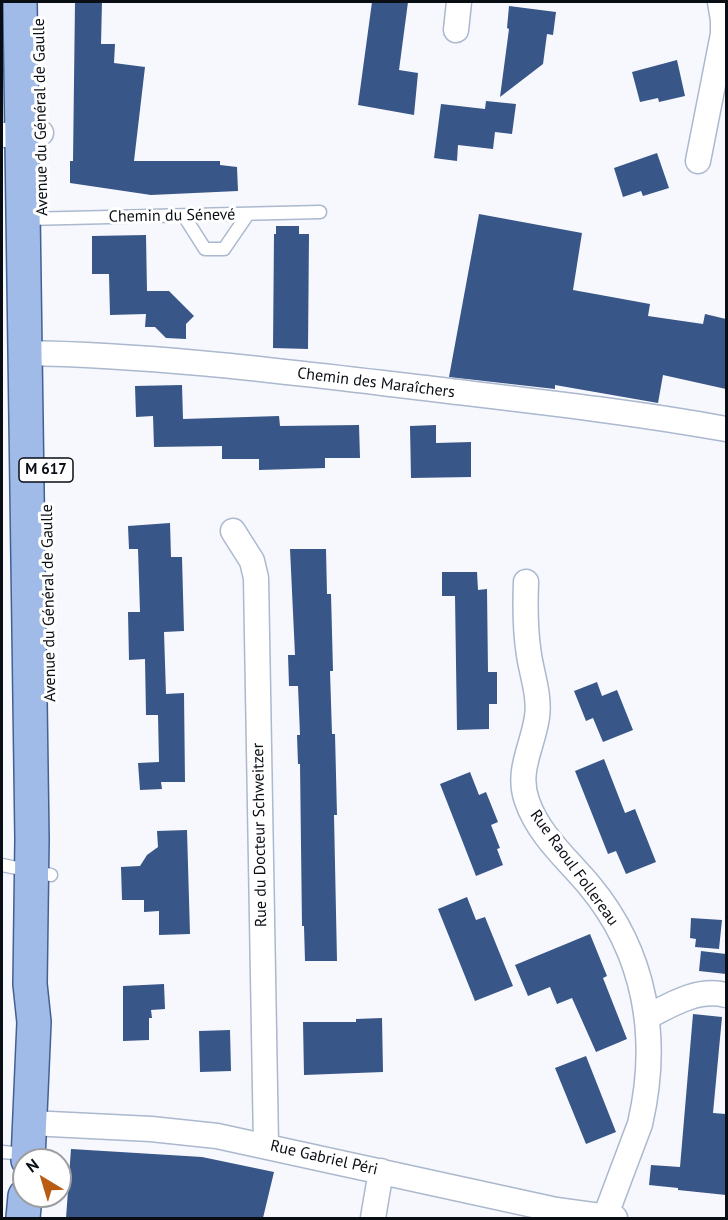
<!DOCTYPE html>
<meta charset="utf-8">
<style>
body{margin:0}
#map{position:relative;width:728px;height:1220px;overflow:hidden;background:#f6f8fd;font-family:"PT Sans",sans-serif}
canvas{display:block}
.frame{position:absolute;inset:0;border:3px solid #090d14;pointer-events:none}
.north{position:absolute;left:12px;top:1148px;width:60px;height:60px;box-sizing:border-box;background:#fff;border:2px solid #9d9ea1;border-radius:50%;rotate:322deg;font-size:16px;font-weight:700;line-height:24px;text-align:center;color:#090d14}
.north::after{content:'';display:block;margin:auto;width:21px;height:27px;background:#ba5b13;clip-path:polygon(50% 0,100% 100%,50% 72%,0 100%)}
</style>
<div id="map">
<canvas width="728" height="1220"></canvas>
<div class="frame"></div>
<div class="north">N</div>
</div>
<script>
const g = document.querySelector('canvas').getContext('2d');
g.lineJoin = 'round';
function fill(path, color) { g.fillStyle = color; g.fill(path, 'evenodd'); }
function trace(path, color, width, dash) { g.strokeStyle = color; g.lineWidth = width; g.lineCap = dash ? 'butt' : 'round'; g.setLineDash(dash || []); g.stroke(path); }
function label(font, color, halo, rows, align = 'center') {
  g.font = font + ' "PT Sans",sans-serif'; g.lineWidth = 6; g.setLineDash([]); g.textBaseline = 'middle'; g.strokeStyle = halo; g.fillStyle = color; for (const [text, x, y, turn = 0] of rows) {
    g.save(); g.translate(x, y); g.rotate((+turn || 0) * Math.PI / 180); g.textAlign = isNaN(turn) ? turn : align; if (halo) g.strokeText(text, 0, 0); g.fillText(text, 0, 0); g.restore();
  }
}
const building = new Path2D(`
 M75 2H102L101 44H115L114 63 145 67 134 161H220V165L237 167 238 191 151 195 70 183V161H73Z
 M372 2H408L399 70 418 73 414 115 358 105Z
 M509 6 556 12 553 35 547 34 543 64 500 97 509 29 507 28Z
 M677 60 685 96 659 102 658 98 640 102 632 72Z
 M486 101 516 104 512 134 495 132 493 149 458 145 457 161 434 158 441 104 485 109Z
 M657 153 669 188 643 196 641 191 623 197 614 168Z
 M479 214 582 233 573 290 650 304 648 316 703 324 705 314 726 319V389L663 375 658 403 555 385V389L449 377Z
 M276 226H299V234H309L308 349 273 348 274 234H276Z
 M146 235 147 291H169L194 316 186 324V339L166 338 155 327H145L146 314 110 315 109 274H92V236Z
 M182 385 183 419 279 416 280 426 359 425 360 458H325V468L259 470V459H222V446L154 447 153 416 136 417 135 386Z
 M436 425V443L471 442V477L411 478 410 426Z
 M170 523 171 557H182L184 631 164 632 166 694 184 693 185 782H161L162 789 140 790 138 763 159 762 158 715H146L145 659 129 660 128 612H140L138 549H129L128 526Z
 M290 549H326L327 594H331L333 671H330L332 734H335L337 815H334L337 961H305L304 926H302L300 764H298L297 735H300L298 686H289L288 655H295Z
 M442 572H477L478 590 487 589 488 672H497V704H489V729L457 730 455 596H442Z
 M597 682 602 696 617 690 633 730 603 742 593 718 586 721 574 691Z
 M604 759 625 813 635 809 656 862 626 874 616 851 608 854 575 771Z
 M470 772 479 795 486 792 498 822 491 825 500 848 497 849 503 865 476 876 440 784Z
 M187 830 190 934 159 935V911L144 912V900H122L121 867 140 866 147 855 158 847 157 831Z
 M467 897 476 920 485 917 513 986 475 1001 438 909Z
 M691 918 722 920 719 949 695 947 696 939 690 938Z
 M590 934 607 976 603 978 627 1039 596 1052 572 998 557 1004 550 987 528 996 515 965Z
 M701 951 726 954V974L699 971Z
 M164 984 165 1009 151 1010 152 1018H149V1040L123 1041V986Z
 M693 1014 722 1017 713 1113 726 1114V1195L678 1190V1188L649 1185 651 1165 680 1167Z
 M382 1018 383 1072 304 1075 303 1022H356V1019Z
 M230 1030 231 1071 200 1072 199 1031Z
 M586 1056 616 1132 586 1144 555 1068Z
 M71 1149 202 1157 274 1172 263 1218H66Z`);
const service = new Path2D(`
 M184 216 205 249H224L248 214
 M25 219 320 212
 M2 865 51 875
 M2 1152 27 1154`);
const minor = new Path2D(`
 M456 30 459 2
 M2 135 41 133
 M698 161 723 34V20L720 2
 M24 353C152 355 280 371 408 386 514 399 621 410 726 429
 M233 531 252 561 256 578 266 1145
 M526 582C525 607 525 630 529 655 532 675 540 696 537 717 533 746 516 771 527 801 538 834 567 859 589 885 646 953 660 1038 640 1124L605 1217
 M647 1017C672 1004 698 988 726 995
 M30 1123 151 1129 217 1136 556 1210 615 1218
 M373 1218 381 1171`);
const primary = new Path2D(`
 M20 2 32 839 30 984 34 1022 28 1160
 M23 1218 25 1196`);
const shields = [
 [46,470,54]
];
const shieldNames = [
 ["M 617",46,470]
];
const streetNames = [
 ["Avenue du Général de Gaulle",41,117,-91],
 ["Chemin du Sénevé",172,216,-1],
 ["Chemin des Maraîchers",376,383,7],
 ["Avenue du Général de Gaulle",49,603,-91],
 ["Rue du Docteur Schweitzer",260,835,-91],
 ["Rue Raoul Follereau",574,868,54],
 ["Rue Gabriel Péri",324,1158,13]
];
fill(building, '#395688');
trace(service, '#abb8cd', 15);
trace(minor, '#abb8cd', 27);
trace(primary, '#426094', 36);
trace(service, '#fff', 12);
trace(minor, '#fff', 24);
trace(primary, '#a0bbe8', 33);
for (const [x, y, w] of shields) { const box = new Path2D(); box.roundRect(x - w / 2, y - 12, w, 24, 4.5); g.fillStyle = '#fff'; g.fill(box); trace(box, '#090d14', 1.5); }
label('bold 15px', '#090d14', null, shieldNames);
label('16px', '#090d14', '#fff', streetNames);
</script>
